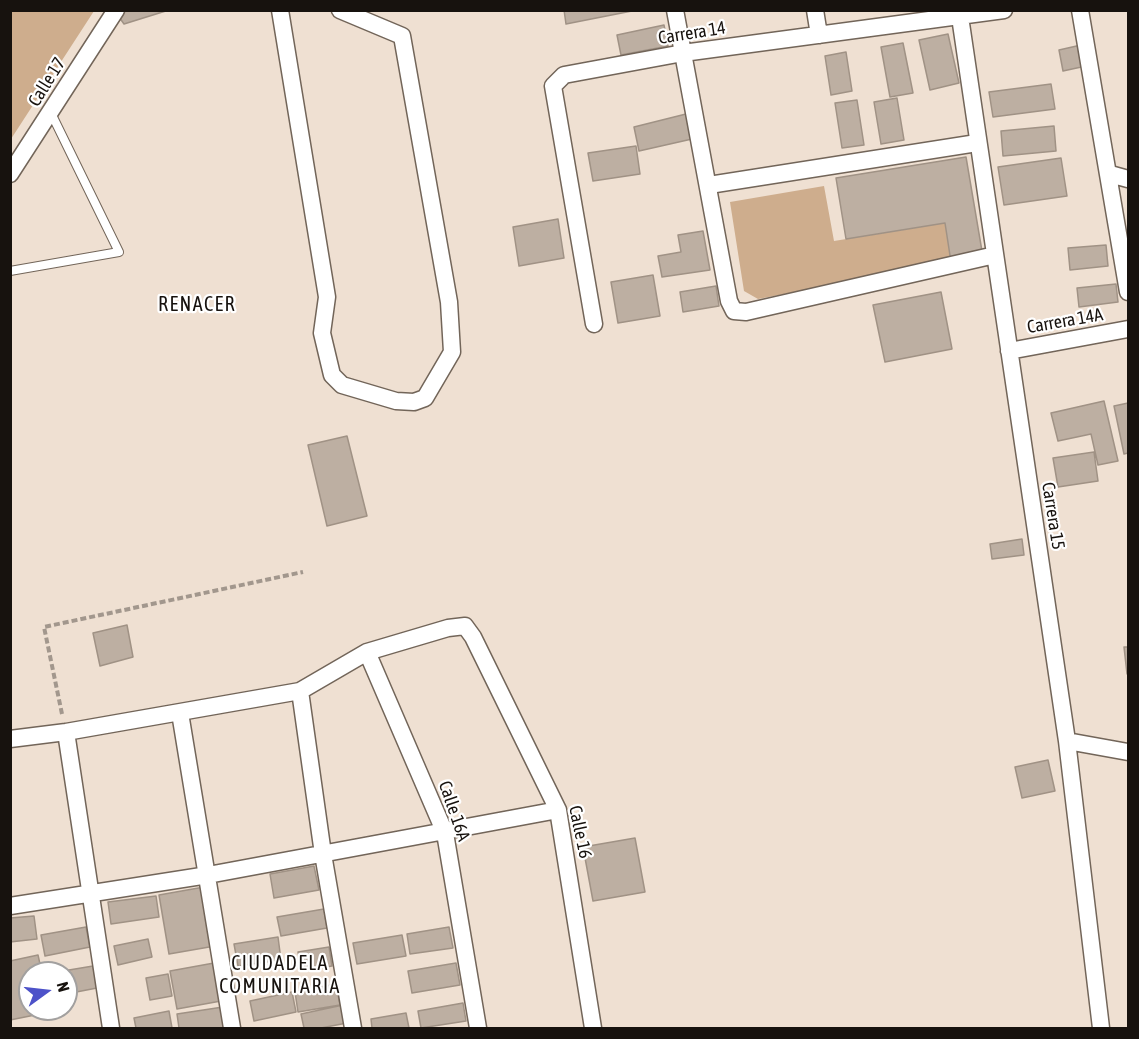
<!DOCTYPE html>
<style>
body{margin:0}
#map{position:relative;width:1139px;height:1039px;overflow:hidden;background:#efe0d2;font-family:"Asap Condensed",sans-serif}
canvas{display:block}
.frame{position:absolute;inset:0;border:12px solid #17120e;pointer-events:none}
.north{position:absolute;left:18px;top:961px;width:60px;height:60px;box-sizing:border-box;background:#fff;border:2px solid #a2a09f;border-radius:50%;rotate:75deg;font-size:16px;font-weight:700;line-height:24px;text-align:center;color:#17120e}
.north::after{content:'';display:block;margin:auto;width:21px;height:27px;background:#4d52c9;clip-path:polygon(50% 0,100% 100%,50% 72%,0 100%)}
</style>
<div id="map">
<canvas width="1139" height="1039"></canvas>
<div class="frame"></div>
<div class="north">N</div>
</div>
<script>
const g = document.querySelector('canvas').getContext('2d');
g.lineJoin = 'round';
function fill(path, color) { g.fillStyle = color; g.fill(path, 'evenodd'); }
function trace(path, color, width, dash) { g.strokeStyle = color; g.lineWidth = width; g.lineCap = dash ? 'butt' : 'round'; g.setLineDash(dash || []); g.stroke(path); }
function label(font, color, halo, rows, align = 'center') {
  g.font = font + ' "Asap Condensed",sans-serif'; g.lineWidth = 4.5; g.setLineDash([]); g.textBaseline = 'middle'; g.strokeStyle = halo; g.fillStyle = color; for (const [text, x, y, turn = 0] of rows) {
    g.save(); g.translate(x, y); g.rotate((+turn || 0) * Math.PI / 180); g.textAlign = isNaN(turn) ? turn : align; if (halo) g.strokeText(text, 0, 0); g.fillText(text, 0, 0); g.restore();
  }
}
const green = new Path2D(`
 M11 10 94 11 11 139 10 11Z
 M824 186 834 241 945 223 951 262 758 299 744 291 730 202Z`);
const building = new Path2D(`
 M125 10H169L124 24 119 17Z
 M564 10H637L566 24Z
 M664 25 668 46 621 55 617 35Z
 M948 34 959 83 930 90 919 40Z
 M903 43 913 93 890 97 881 47Z
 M1081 45 1086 66 1063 71 1059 50Z
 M846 52 852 91 831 95 825 56Z
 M1051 84 1055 109 993 117 989 92Z
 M897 98 904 140 881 144 874 102Z
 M857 100 864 145 842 148 835 103Z
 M686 114 692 139 639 151 634 127Z
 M1054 126 1056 151 1003 156 1001 131Z
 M636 146 640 174 593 181 588 153Z
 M966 157 983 257 951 262 945 223 846 239 836 178Z
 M1061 158 1067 196 1004 205 998 167Z
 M558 219 564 258 519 266 513 227Z
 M703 231 710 270 662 277 658 256 681 252 678 235Z
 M1106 245 1108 266 1070 270 1068 248Z
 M653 275 660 316 618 323 611 282Z
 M1116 284 1118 302 1079 307 1077 288Z
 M716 286 719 306 683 312 680 292Z
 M941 292 952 349 885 362 873 305Z
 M1104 401 1118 461 1098 465 1091 434 1058 441 1051 413Z
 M1128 403V453L1124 454 1114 406Z
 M347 436 367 516 327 526 308 445Z
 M1094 452 1098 481 1058 487 1053 458Z
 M1022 539 1024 555 992 559 990 544Z
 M127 625 133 657 100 666 93 633Z
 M1124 647H1128V674H1127Z
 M1048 760 1055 791 1022 798 1015 767Z
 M635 838 645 892 593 901 583 847Z
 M314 866 319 890 274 898 270 874Z
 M204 887 215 946 169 954 159 895Z
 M156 896 159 917 111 924 108 902Z
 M324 909 327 928 281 936 277 917Z
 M34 916 37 939 10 942V918Z
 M86 927 90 947 45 956 41 935Z
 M449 927 453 948 410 954 407 934Z
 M402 935 406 956 357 964 353 943Z
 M278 937 281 960 238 966 234 944Z
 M148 939 152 957 118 965 114 946Z
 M329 947 332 966 301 971 298 952Z
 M38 955 42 973H30V1009H50V1012L10 1020V961Z
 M214 963 221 1001 177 1009 170 971Z
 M456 963 460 985 412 993 408 971Z
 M93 966 97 988 66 994V973H51Z
 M168 974 172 996 150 1000 146 978Z
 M336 984 340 1005 298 1012 295 992Z
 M292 992 296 1012 254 1021 250 1001Z
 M463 1003 466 1021 421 1028 418 1011Z
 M343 1005 347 1023 321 1028H304L301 1014Z
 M223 1007 227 1028H179L177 1014Z
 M169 1011 172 1028H136L134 1018Z
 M406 1013 409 1028H372L371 1019Z`);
const path = new Path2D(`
 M62 714 44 627 303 572`);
const service = new Path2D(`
 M10 271 119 252 51 113`);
const minor = new Path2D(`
 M280 10 327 297 322 333 332 375 342 385 396 401 414 402 425 398 452 352 449 302 402 36 340 10
 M675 10 729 301 734 311 746 312 995 255
 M815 10 819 35
 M959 10 1067 741 1101 1028
 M1080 10 1128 292
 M10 174 116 10
 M1110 174 1128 179
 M709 185 977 143
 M594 324 553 86 564 75 683 53 1004 10
 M1009 351 1128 329
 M367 652 445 833 478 1028
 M300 691 323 854 353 1028
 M180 713 232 1028
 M66 732 111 1028
 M10 739 66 732 300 691 367 652 448 628 465 626 473 637 558 810 593 1028
 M1067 741 1128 752
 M10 906 208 875 558 810`);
const streetNames = [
 ["Carrera 14",692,33,-9],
 ["Calle 17",47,82,-58],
 ["Carrera 14A",1065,321,-10],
 ["Carrera 15",1053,516,81],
 ["Calle 16A",454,811,71],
 ["Calle 16",580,832,78]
];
const neighbourhoodNames = [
 ["RENACER",197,305],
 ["CIUDADELA",280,964],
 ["COMUNITARIA",280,987]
];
fill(green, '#cead8d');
fill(building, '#bdafa2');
trace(building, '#a09285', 1.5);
trace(service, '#726559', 10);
trace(minor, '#726559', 19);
trace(path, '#a2978d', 4, [6, 3]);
trace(service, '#fff', 8);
trace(minor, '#fff', 16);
label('18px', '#17120e', '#fff', streetNames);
g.letterSpacing = '1.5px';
label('20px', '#17120e', '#fff', neighbourhoodNames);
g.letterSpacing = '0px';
</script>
